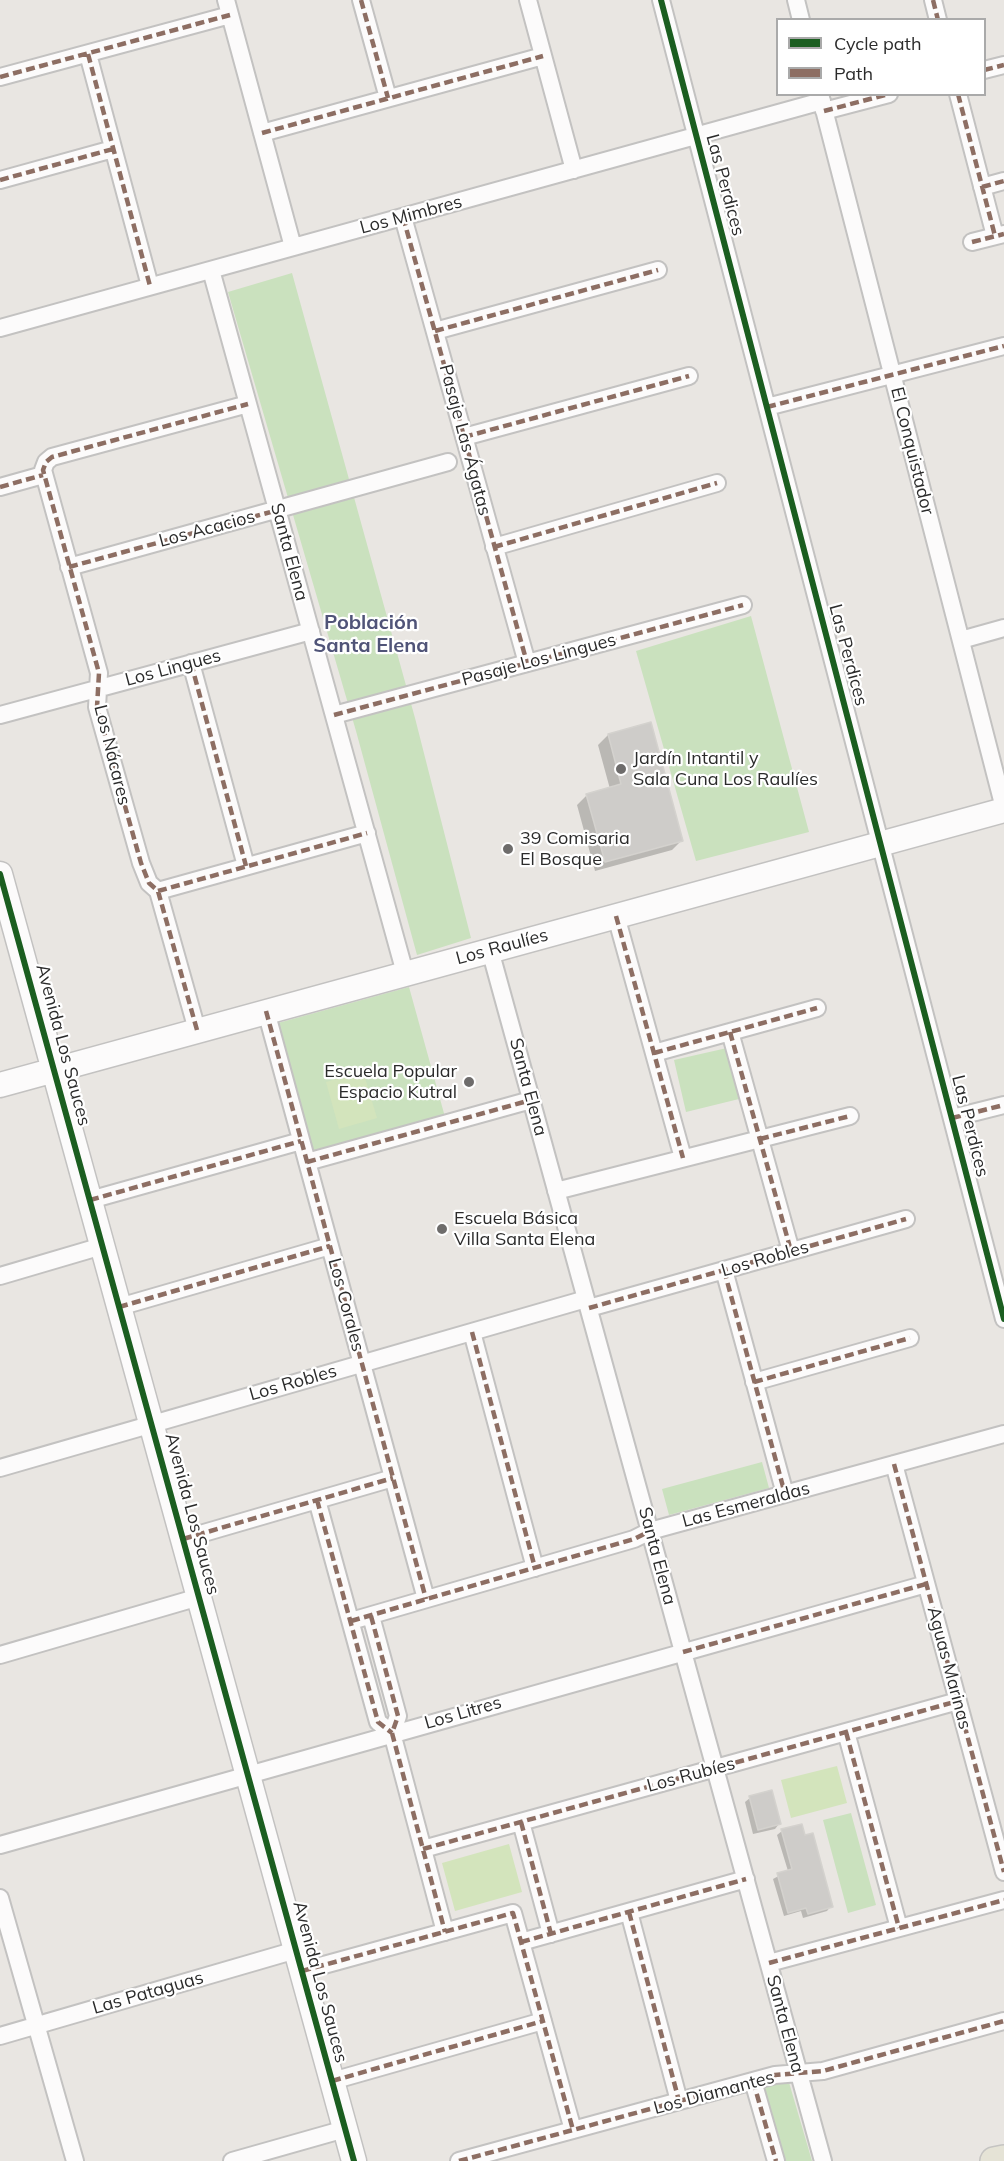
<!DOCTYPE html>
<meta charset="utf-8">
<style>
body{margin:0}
#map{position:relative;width:1004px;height:2161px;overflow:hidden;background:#e9e6e2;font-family:Mulish,sans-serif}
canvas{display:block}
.legend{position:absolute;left:776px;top:18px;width:210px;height:78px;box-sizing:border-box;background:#fff;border:2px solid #aaa;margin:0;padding:8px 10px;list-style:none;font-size:18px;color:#2b2b2b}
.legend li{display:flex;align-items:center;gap:12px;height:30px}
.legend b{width:30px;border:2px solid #aaa}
</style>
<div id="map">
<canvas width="1004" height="2161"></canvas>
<ul class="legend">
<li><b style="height:8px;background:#1b5e20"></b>Cycle path</li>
<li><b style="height:8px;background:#8d6e63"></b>Path</li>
</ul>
</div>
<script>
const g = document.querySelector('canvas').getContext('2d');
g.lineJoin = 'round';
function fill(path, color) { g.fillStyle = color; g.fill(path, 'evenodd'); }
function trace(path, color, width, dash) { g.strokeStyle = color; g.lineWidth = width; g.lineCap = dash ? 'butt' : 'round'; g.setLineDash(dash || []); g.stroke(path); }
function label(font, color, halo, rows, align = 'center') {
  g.font = font + ' Mulish,sans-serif'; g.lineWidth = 4.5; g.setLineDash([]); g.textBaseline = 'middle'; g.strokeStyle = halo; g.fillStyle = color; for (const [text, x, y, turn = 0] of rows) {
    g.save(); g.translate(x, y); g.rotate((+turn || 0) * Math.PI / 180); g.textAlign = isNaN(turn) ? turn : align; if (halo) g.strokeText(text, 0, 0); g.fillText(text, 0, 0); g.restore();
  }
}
const green = new Path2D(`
 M292 273 415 718 471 938 417 955 356 731 228 292Z
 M751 616 809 832 696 861 636 651Z
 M409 987 445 1117 314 1153 278 1023Z
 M727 1048 739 1099 686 1112 674 1060Z
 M762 1462 769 1488 669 1515 662 1489Z
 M851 1813 876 1905 848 1913 823 1820Z
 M788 2079 812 2161H784L763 2087Z`);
const pitch = new Path2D(`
 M363 1071 377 1118 339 1129 326 1082Z
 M837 1766 847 1803 791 1818 781 1780Z
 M509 1844 522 1892 455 1911 442 1863Z`);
const shadow = new Path2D(`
 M608 735 682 840 672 850 595 871 577 805 587 795 610 789 598 745Z
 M750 1798 779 1824 775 1829 753 1834 745 1802Z
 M782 1831 831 1906 827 1911 803 1918 801 1911 784 1916 773 1879 788 1871 777 1835Z`);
const building = new Path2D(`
 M651 722 683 841 605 862 586 794 621 784 608 734Z
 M772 1790 781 1824 758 1830 749 1796Z
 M802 1824 805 1835 813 1833 833 1907 808 1914 806 1908 788 1913 777 1873 792 1869 781 1829Z`);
const street = new Path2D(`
 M226 0 293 247
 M361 0 388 98
 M528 0 574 170
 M661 0 1004 1319
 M796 0 801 20
 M933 0 938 20
 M88 54 150 286
 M984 70 1004 65
 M0 77 230 15
 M820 94 1004 808
 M958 94 995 236
 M824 111 889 94
 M262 133 543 56
 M0 180 113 149
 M982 187 1004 181
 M403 217 527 663
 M972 242 1004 234
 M211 270 405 973
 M0 328 822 101
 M435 331 658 270
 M767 407 1004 346
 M464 437 689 376
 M0 487 43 475
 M494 547 717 483
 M69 567 448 462
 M961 640 1004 628
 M191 663 246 866
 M0 715 311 631
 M334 715 743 605
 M158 891 367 833
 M616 916 683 1158
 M490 950 823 2161
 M266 1011 426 1599
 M197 1030 158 891 149 883 141 863 97 707 99 673 43 470 46 462 52 457 248 404
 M730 1032 791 1251
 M654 1053 817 1008
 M952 1118 1004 1105
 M307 1162 531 1100
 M556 1191 850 1116
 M90 1200 301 1141
 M724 1270 785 1494
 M0 1276 102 1246
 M119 1307 330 1246
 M589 1308 906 1219
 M472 1332 535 1568
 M754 1382 910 1338
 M894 1464 1004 1872
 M0 1468 586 1299
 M317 1500 378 1722 392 1733
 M183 1539 393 1478
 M371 1616 398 1716 392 1733 445 1932
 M351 1621 634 1539 650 1531 1004 1434
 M0 1655 199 1597
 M846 1732 899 1928
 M521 1822 551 1934
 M0 1845 926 1584
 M423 1849 958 1701
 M0 1898 75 2161
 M629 1912 679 2101
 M521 1942 746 1879
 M769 1963 1004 1900
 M302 1971 513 1913 573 2130
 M0 2036 296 1950
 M332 2081 543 2021
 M753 2081 776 2161
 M232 2161 345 2129
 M459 2161 775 2075 823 2071 1004 2021`);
const secondary = new Path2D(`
 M0 874 354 2161
 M0 1085 1004 810`);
const primary = new Path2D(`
 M994 2161 1004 2159`);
const quiet = new Path2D(`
 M361 0 388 98
 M933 0 938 20
 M88 54 150 286
 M984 70 1004 65
 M0 77 230 15
 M958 94 995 236
 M824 111 889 94
 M262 133 543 56
 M0 180 113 149
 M982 187 1004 181
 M403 217 527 663
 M972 242 1004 234
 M435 331 658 270
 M767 407 1004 346
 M464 437 689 376
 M0 487 43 475
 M494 547 717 483
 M69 567 278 510
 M191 663 246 866
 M334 715 743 605
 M158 891 367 833
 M616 916 683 1158
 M266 1011 426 1599
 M197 1030 158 891 149 883 141 863 97 707 99 673 43 470 46 462 52 457 248 404
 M730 1032 791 1251
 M654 1053 817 1008
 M952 1118 1004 1105
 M760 1139 850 1116
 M307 1162 531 1100
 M90 1200 301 1141
 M724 1270 785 1494
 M119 1307 330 1246
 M589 1308 906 1219
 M472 1332 535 1568
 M754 1382 910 1338
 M894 1464 1004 1872
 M317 1500 378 1722 392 1733
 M183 1539 393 1478
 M371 1616 398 1716 392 1733 445 1932
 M351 1621 634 1539 650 1531
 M683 1652 926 1584
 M846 1732 899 1928
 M521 1822 551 1934
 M423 1849 958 1701
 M629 1912 679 2101
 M521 1942 746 1879
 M769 1963 1004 1900
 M302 1971 513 1913 573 2130
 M332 2081 543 2021
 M753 2081 776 2161
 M459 2161 775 2075 823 2071 1004 2021`);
const cycleway = new Path2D(`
 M661 0 1004 1319
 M0 874 354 2161`);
const markers = [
 [621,769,6,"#6e6c6b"],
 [508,849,6,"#6e6c6b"],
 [469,1082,6,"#6e6c6b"],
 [442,1229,6,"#6e6c6b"]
];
const streetNames = [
 ["Las Perdices",725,185,75],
 ["Los Mimbres",411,215,-15],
 ["Pasaje Las Ágatas",465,440,75],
 ["El Conquistador",912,451,76],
 ["Los Acacios",207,529,-15],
 ["Santa Elena",289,552,75],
 ["Las Perdices",848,655,75],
 ["Pasaje Los Lingues",539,660,-15],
 ["Los Lingues",173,668,-15],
 ["Los Nácares",112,755,76],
 ["Los Raulíes",502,947,-15],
 ["Avenida Los Sauces",63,1045,75],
 ["Santa Elena",528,1087,75],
 ["Las Perdices",970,1126,76],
 ["Los Robles",765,1259,-16],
 ["Los Corales",346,1305,75],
 ["Los Robles",293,1383,-16],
 ["Las Esmeraldas",746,1505,-15],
 ["Avenida Los Sauces",192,1514,75],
 ["Santa Elena",657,1556,75],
 ["Aguas Marinas",949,1668,75],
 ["Los Litres",463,1713,-16],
 ["Los Rubíes",691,1775,-15],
 ["Avenida Los Sauces",320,1982,75],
 ["Las Pataguas",148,1993,-16],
 ["Santa Elena",785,2024,75],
 ["Los Diamantes",714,2093,-15]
];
const poiNames = [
 ["Jardín Intantil y",633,759],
 ["Sala Cuna Los Raulíes",633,780],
 ["39 Comisaria",520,839],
 ["El Bosque",520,860],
 ["Escuela Popular",457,1072,"right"],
 ["Espacio Kutral",457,1093,"right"],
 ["Escuela Básica",454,1219],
 ["Villa Santa Elena",454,1240]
];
const neighbourhoodNames = [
 ["Población",371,623],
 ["Santa Elena",371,646]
];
fill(green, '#cae1be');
fill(pitch, '#d3e4bc');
fill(shadow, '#0003');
fill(building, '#ceccc9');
trace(building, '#d4d2ce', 1.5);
trace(street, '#c3c2c1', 20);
trace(secondary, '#c3c2c1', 27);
trace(primary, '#c5c4c2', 30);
trace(street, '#fcfbfb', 16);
trace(secondary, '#fcfbfb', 24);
trace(primary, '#e5e3d6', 27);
trace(quiet, '#8d6e63', 4.5, [9, 4.5]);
trace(cycleway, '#1b5e20', 6);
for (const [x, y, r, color] of markers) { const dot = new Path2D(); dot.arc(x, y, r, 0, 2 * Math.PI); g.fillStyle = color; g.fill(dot); trace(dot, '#fff', 2); }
label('18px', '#2b2b2b', '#fff', streetNames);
label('18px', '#2b2b2b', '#fff', poiNames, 'left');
label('bold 20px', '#505478', '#fff', neighbourhoodNames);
</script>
